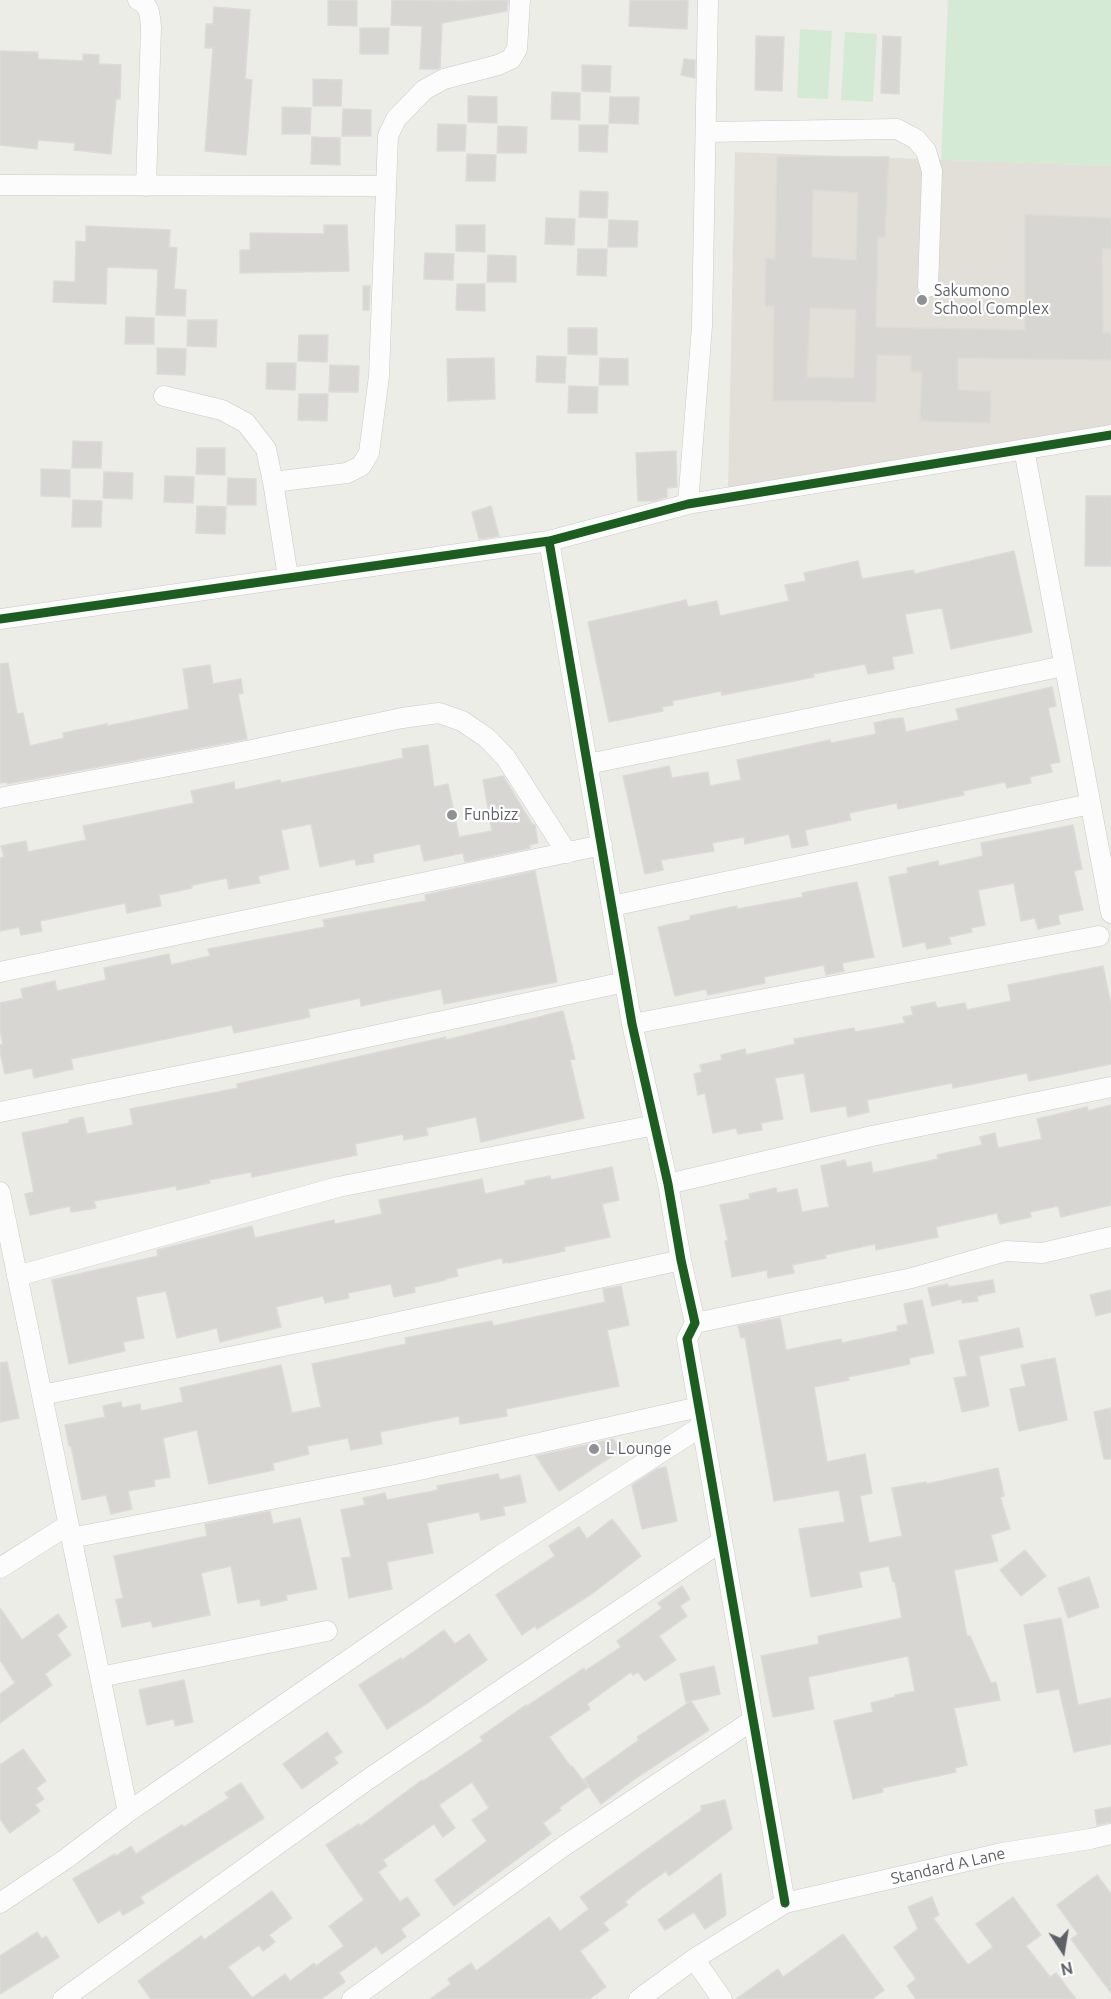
<!DOCTYPE html>
<style>
body{margin:0}
#map{position:relative;width:1111px;height:1999px;overflow:hidden;background:#edede8;font-family:Ubuntu,sans-serif}
canvas{display:block}
.north{position:absolute;left:1033px;top:1921px;width:60px;height:60px;-webkit-text-stroke:4px #fff;paint-order:stroke;rotate:168deg;font-size:16px;font-weight:700;line-height:24px;text-align:center;color:#5d6066}
.north::after{content:'';display:block;margin:auto;width:21px;height:27px;background:#5d6066;clip-path:polygon(50% 0,100% 100%,50% 72%,0 100%)}
</style>
<div id="map">
<canvas width="1111" height="1999"></canvas>
<div class="north">N</div>
</div>
<script>
const g = document.querySelector('canvas').getContext('2d');
g.lineJoin = 'round';
function fill(path, color) { g.fillStyle = color; g.fill(path, 'evenodd'); }
function trace(path, color, width, dash) { g.strokeStyle = color; g.lineWidth = width; g.lineCap = dash ? 'butt' : 'round'; g.setLineDash(dash || []); g.stroke(path); }
function label(font, color, halo, rows, align = 'center') {
  g.font = font + ' Ubuntu,sans-serif'; g.lineWidth = 4.5; g.setLineDash([]); g.textBaseline = 'middle'; g.strokeStyle = halo; g.fillStyle = color; for (const [text, x, y, turn = 0] of rows) {
    g.save(); g.translate(x, y); g.rotate((+turn || 0) * Math.PI / 180); g.textAlign = isNaN(turn) ? turn : align; if (halo) g.strokeText(text, 0, 0); g.fillText(text, 0, 0); g.restore();
  }
}
const education = new Path2D(`
 M735 152 1111 166V433L728 491Z`);
const green = new Path2D(`
 M948 0H1111V166L941 160Z
 M800 29 832 31 828 99 797 98Z
 M845 32 877 34 873 102 841 100Z`);
const building = new Path2D(`
 M328 0H357V26L328 25Z
 M392 0 464 1 508 0 507 11 442 23 440 68 437 69H420L422 26 391 25Z
 M630 0H688L687 29 629 26Z
 M214 7 250 10 245 79 252 80 246 155 205 151 213 48H205L206 24H213Z
 M360 28H389L388 54H360Z
 M756 36 784 37 782 91 755 90Z
 M883 36 901 37 899 94 881 93Z
 M0 51 38 52V59L83 61V54L99 55V64L121 65 120 99H116L111 154 74 150 75 143 38 140 37 149 0 145Z
 M684 59 695 60V78L681 75Z
 M582 65 611 66 610 92 582 91Z
 M313 79 342 80 341 106H313Z
 M552 92 580 93V120L551 119Z
 M468 96 497 97V123L468 122Z
 M610 97H639L638 124 609 123Z
 M282 107 311 108 310 134H282Z
 M343 109 371 110V136H342Z
 M438 124 466 125 465 151H437Z
 M579 125H608L607 152 579 151Z
 M498 126 527 127 526 153H497Z
 M312 137 340 138V165L311 164Z
 M467 154 496 155 495 181H466Z
 M777 156 889 157 885 237H878L876 327 1025 330V214L1111 218V249H1102L1103 333H1111V360L958 358V390L991 391 990 423 920 421 922 372H911V356L877 355 876 402 773 401 774 306H765L766 258 775 259ZM813 190 858 193 856 260 812 257ZM810 308 856 310 854 378 807 377Z
 M580 191 608 192 607 218 579 217Z
 M546 218 575 219 574 245 545 244Z
 M609 220 638 221 637 247H608Z
 M324 225H347L349 271 240 273V250H250V233L324 234Z
 M456 225H485V252L456 251Z
 M86 226 170 230 169 247 177 248 174 289 186 290 185 316 156 315 158 269 107 267 106 304 53 302 54 281 75 282 76 241 86 242Z
 M578 249H607L606 276 577 275Z
 M425 253 454 254 453 280 424 279Z
 M488 255 516 256V282H487Z
 M457 284H485V311L456 310Z
 M363 286H370L369 310H363Z
 M126 317 154 318V344H125Z
 M188 320H217L216 347 187 346Z
 M568 328H597V355L568 354Z
 M299 335H328L327 362 298 361Z
 M157 348 186 349 185 375 157 374Z
 M537 356 566 357 565 383 536 382Z
 M494 358 495 399 448 401 447 359Z
 M600 358 628 359V385H599Z
 M267 363H296L295 390 266 389Z
 M330 365 359 366 358 392H329Z
 M569 386 598 387 597 413H568Z
 M299 394H328L327 421 298 420Z
 M73 441 102 442 101 468H72Z
 M197 448H225V475L196 474Z
 M676 451 677 487 667 488V497L654 501H638L636 453Z
 M41 469 70 470V497L41 496Z
 M104 472 133 473 132 499 103 498Z
 M165 476 194 477 193 503 164 502Z
 M228 478 256 479V505H227Z
 M1086 496H1111V566H1085Z
 M73 500 102 501 101 527H72Z
 M197 506 226 507 225 534 196 533Z
 M491 506 499 536 479 539 472 512Z
 M1014 551 1032 632 951 649 942 608 905 614 913 653 892 657 894 669 868 674 865 664 813 674 814 677 738 692 722 695 721 691 672 701 673 705 662 707 663 711 609 722 588 622 686 600 688 607 717 601 720 616 789 601 785 585 806 581 804 573 858 561 862 579 914 570V574Z
 M8 663 17 714 23 713 30 746 64 738 63 733 107 724V726L189 709 183 669 210 665 213 684 241 679 243 693 238 694 247 739 7 784V782L0 783V664Z
 M1052 687 1056 706 1048 708 1060 762 1050 764 1052 772 1030 777 1031 783 1007 788 1005 782 963 791 964 795 898 809 897 803 849 813 851 820 805 830 808 845 792 848 789 834 745 844 744 837 712 843 714 851 661 860 663 870 645 874 623 776 669 766 672 778 708 772 710 786 741 780 737 760 830 740 831 743 876 734 874 723 891 719 903 718 906 732 959 720 956 709Z
 M428 745 434 787 448 784 459 837 492 831 483 780 503 776 532 824 535 825 538 843 529 845 530 848 465 862 463 853 424 861 420 844 373 854 374 862 356 865 355 859 320 867 311 824 281 830 289 869 258 876 260 883 229 889 227 878 192 885V888L159 895 161 906 127 913 125 903 40 921 42 931 21 935 19 927 0 931V858L4 857 1 846 26 841 28 852 86 840 83 826 194 803 191 791 234 782 235 790 280 780 281 783 403 758 402 749Z
 M1073 825 1082 869 1074 871 1083 910 1058 915 1060 924 1038 929 1035 918 1021 921 1014 883 978 890 985 925 971 928 972 932 949 937 951 944 927 949 925 942 903 947 889 877 908 873 907 868 938 861 939 866 983 856 981 843Z
 M535 871 557 982 444 1004 441 989 361 1006 360 998 308 1009 310 1017 234 1033 232 1025 71 1059 73 1069 34 1078 32 1068 5 1074 0 1052V1045L3 1044 0 1030V1003L23 998 21 989 55 981 57 991 106 980 104 968 169 954 171 965 210 956 208 949 325 927 323 920 426 901 425 895Z
 M857 882 874 957 842 963 844 971 826 975 824 965 764 977 765 983 708 995 706 989 675 996 658 927 690 920V916L737 906V909L803 897 802 893Z
 M1103 966 1111 1005V1064L1029 1081 1027 1073 953 1088 952 1083 867 1100 869 1112 848 1117 846 1106 811 1112 804 1073 775 1078 783 1119 761 1123 762 1130 738 1134 736 1128 713 1133 705 1093 698 1095 694 1074 702 1072 700 1065 722 1060 721 1055 745 1049 746 1055 795 1044 794 1039 854 1028 855 1032 905 1023 903 1017 913 1015 911 1007 935 1002 937 1008 965 1003 967 1010 1011 1001 1008 985Z
 M563 1011 575 1059 570 1060 584 1118 481 1142 476 1117 426 1128 428 1135 404 1140 403 1134 355 1144 357 1155 252 1177 251 1172 209 1180 210 1183 177 1190 176 1186 94 1201 96 1208 71 1212 70 1206 30 1215 25 1194 34 1192 22 1133 69 1123V1120L83 1117 87 1134 133 1125 130 1109 238 1088 237 1084 446 1037V1040Z
 M1111 1105V1205L1061 1217 1058 1206 1030 1212 1031 1217 1000 1224 997 1213 936 1227 938 1237 876 1250 875 1244 825 1255 826 1258 792 1265 794 1273 768 1278 767 1270 732 1277 725 1241H728L720 1205 750 1199 749 1194 776 1188 777 1193 797 1189 802 1212 829 1207 821 1166 845 1160 847 1167 871 1162 873 1173 938 1159 937 1155 982 1145 980 1137 995 1133 998 1148 1042 1139 1037 1119 1087 1107 1088 1111Z
 M612 1167 619 1200 602 1204 610 1237 564 1247 565 1251 509 1263 508 1262 503 1263 502 1258 456 1269 458 1276 445 1279 446 1280 414 1287 415 1292 394 1297 391 1284 348 1293 349 1298 325 1303 323 1296 276 1307 281 1327 220 1342 217 1328 177 1338 166 1291 136 1297 144 1338 123 1342 125 1351 69 1364 52 1280 158 1256 157 1250 252 1226 255 1238 334 1220 335 1224 382 1214 379 1200 482 1179 485 1194 525 1185V1181L550 1176 551 1180Z
 M993 1280 995 1292 977 1296 978 1301 962 1303V1299L932 1306 928 1288 948 1284V1287Z
 M621 1286 629 1325 607 1330 619 1386 506 1409 507 1416 460 1424 459 1416 380 1432 382 1444 351 1450 348 1438 307 1446 309 1454 273 1463 274 1470 209 1484 197 1430 163 1438 170 1477 154 1480 155 1486 128 1491 132 1509 111 1514 106 1495 82 1500 71 1446H69L65 1425 105 1417 103 1406 121 1402 122 1408 140 1404 141 1411 183 1402 180 1388 281 1365 292 1413 321 1407 312 1364 406 1344 405 1338 492 1321 493 1326 605 1302 603 1289Z
 M1111 1290V1312L1096 1316 1090 1295Z
 M922 1300 934 1353 909 1358 910 1364 848 1377 849 1380 814 1387 827 1462 865 1454 872 1493 860 1496 869 1543 902 1536 892 1488 926 1482 927 1484 998 1468 1004 1496 1000 1497 1010 1529 991 1535 998 1561 954 1570 967 1636H970L991 1683 996 1682 1000 1700 954 1708 967 1765 955 1768 956 1772 882 1788 883 1792 853 1799 834 1721 873 1712 871 1703 895 1697V1695L915 1691 908 1656 808 1677 814 1709 773 1717 761 1656 819 1644 818 1636 902 1618 895 1582H893L889 1566 859 1572 862 1587 811 1597 799 1529 845 1522 839 1490 774 1501 745 1337 741 1338 738 1326 780 1318 786 1350 841 1339 842 1343 898 1331 897 1326 908 1324 904 1304Z
 M1019 1328 1023 1347 979 1356 989 1406 962 1412 954 1378 967 1376 959 1341Z
 M1055 1358 1067 1420 1019 1431 1010 1389 1026 1386 1021 1365Z
 M7 1362 19 1418 0 1422V1363Z
 M1111 1408V1459H1104L1094 1412Z
 M613 1439 621 1450 559 1491 536 1456Z
 M666 1467 677 1521 642 1529 632 1485 657 1469Z
 M498 1474 500 1480 520 1475 526 1502 503 1507 505 1515 481 1520 479 1512 427 1523 433 1553 387 1562 392 1589 349 1598 342 1558 351 1557 341 1510 365 1505 363 1498 385 1493 387 1500 438 1490 437 1486Z
 M270 1511 273 1524 300 1518 317 1589 286 1595 287 1600 261 1606 260 1599 238 1603 231 1566 201 1573 210 1615 153 1627 151 1621 122 1627 116 1600 123 1598 114 1556 207 1536 205 1524Z
 M612 1519 641 1556 593 1593 537 1629 535 1626 522 1635 496 1595 555 1556 549 1546 579 1527 587 1539Z
 M1025 1550 1046 1576 1021 1596 1000 1570Z
 M1089 1577 1099 1607 1068 1618 1058 1588Z
 M682 1586 690 1599 680 1606 687 1616 659 1636 676 1660 645 1681 638 1672 633 1675 631 1672 587 1704 590 1709 549 1737 571 1767 572 1766 588 1787 559 1808 561 1810 543 1823 551 1834 454 1906 435 1880 487 1841 472 1820 489 1808 472 1782 439 1805 455 1828 443 1837 434 1824 383 1860 387 1866 378 1872 400 1902 407 1897 420 1915 401 1929 406 1937 382 1954 376 1946 339 1973 345 1982 321 1999H151L138 1981 201 1936 204 1940 272 1891 292 1918 269 1935 275 1942 263 1951 259 1945 228 1967 252 1998 285 1974 290 1981 314 1963 316 1966 344 1946 329 1926 364 1900 326 1845 359 1824 360 1826 422 1780 423 1781 483 1741 480 1737 526 1705 527 1706 584 1668 585 1671 621 1647 617 1641 654 1614 662 1608 658 1603Z
 M0 1608 22 1640 58 1614 67 1627 57 1635 71 1655 45 1674 52 1685 0 1723V1694L15 1683 0 1660Z
 M1061 1618 1078 1705 1111 1698V1744L1074 1752 1059 1689 1037 1693 1024 1625Z
 M444 1630 455 1644 469 1634 487 1660 429 1702 387 1729 359 1685 401 1658 402 1660Z
 M714 1666 720 1694 686 1702 680 1674Z
 M184 1680 193 1722 175 1726 174 1719 147 1725 139 1690Z
 M691 1701 709 1730 636 1778 601 1804 584 1779 639 1740 637 1737Z
 M327 1732 342 1752 334 1758 338 1763 302 1789 283 1764Z
 M23 1749 46 1781 36 1788 44 1799 35 1805 40 1811 10 1833 0 1819V1765Z
 M241 1783 264 1818 140 1897 144 1903 123 1915 120 1910 98 1923 73 1879 115 1854 116 1856 131 1846 136 1854 182 1825 184 1827 229 1798 225 1793Z
 M725 1800 732 1829 669 1876 666 1871 638 1891 625 1902 628 1905 603 1923 609 1930 580 1951 606 1987 589 1999H430L451 1984 448 1979 471 1963 476 1971 549 1917 560 1931 589 1909 580 1897 702 1810 701 1806Z
 M1111 1807V1822L1097 1825 1095 1810Z
 M721 1873 726 1915 705 1929 694 1912 665 1930 658 1920Z
 M1097 1875 1111 1894V1993L1071 1939 1078 1934 1057 1905Z
 M932 1897 939 1915 933 1918 968 1965 993 1947 976 1924 1013 1897 1041 1935 1026 1946 1050 1977 1056 1973 1076 1999H916L907 1986 916 1979 894 1947 918 1929 908 1907Z
 M37 1932 42 1939 46 1936 59 1957 0 1994V1956Z
 M843 1934 884 1990 872 1999H736L778 1969 783 1977Z`);
const minor = new Path2D(`
 M138 0C150 4 150 16 151 28L146 186
 M706 132 897 129 916 139 926 151 932 171 928 287
 M0 185 386 186
 M164 396 222 410 246 423 266 449 273 482
 M1024 449 1111 913
 M688 504 702 326 708 0
 M549 541 632 1024 668 1184 681 1260 695 1323 687 1339 785 1903
 M288 577 273 482 347 473 361 466 369 453 379 376 388 136 396 119 424 90 444 79 498 65 511 59 517 49 520 0
 M0 619 549 541 688 504 1111 435
 M588 764 1064 666
 M0 798 237 753 402 718 439 713 462 721 487 738 506 758 567 853
 M612 906 1090 804
 M0 972 602 845
 M632 1024 1099 936
 M0 1112 307 1050 625 982
 M668 1184 872 1136 1111 1087
 M0 1192 128 1812
 M17 1276 338 1187 655 1125
 M695 1323 912 1278 1006 1251 1042 1253 1111 1237
 M42 1395 367 1329 681 1260
 M71 1538 410 1472 699 1407
 M0 1568 68 1525
 M100 1677 327 1631
 M0 1903 67 1858 128 1812 501 1555 702 1426
 M694 1959 722 1999
 M63 1999 367 1780 722 1541
 M352 1999 564 1846 753 1720
 M639 1999 694 1959 785 1903 1002 1853 1090 1839 1111 1834`);
const cycleway = new Path2D(`
 M549 541 632 1024 668 1184 681 1260 695 1323 687 1339 785 1903
 M0 619 549 541 688 504 1111 435`);
const markers = [
 [922,300,6,"#8f9194"],
 [452,815,6,"#8f9194"],
 [594,1449,6,"#8f9194"]
];
const poiNames = [
 ["Sakumono",934,291],
 ["School Complex",934,309],
 ["Funbizz",464,815],
 ["L Lounge",606,1449]
];
const streetNames = [
 ["Standard A Lane",948,1866,-13]
];
fill(education, '#e1dfd7');
fill(green, '#d5ead4');
fill(building, '#d7d6d3');
trace(building, '#dcdbd7', 1.5);
trace(minor, '#c9cac8', 21);
trace(minor, '#fcfcfc', 20);
trace(cycleway, '#1b5e20', 9);
for (const [x, y, r, color] of markers) { const dot = new Path2D(); dot.arc(x, y, r, 0, 2 * Math.PI); g.fillStyle = color; g.fill(dot); trace(dot, '#fff', 2); }
label('16px', '#5d6066', '#fff', poiNames, 'left');
label('16px', '#5d6066', '#fff', streetNames);
</script>
